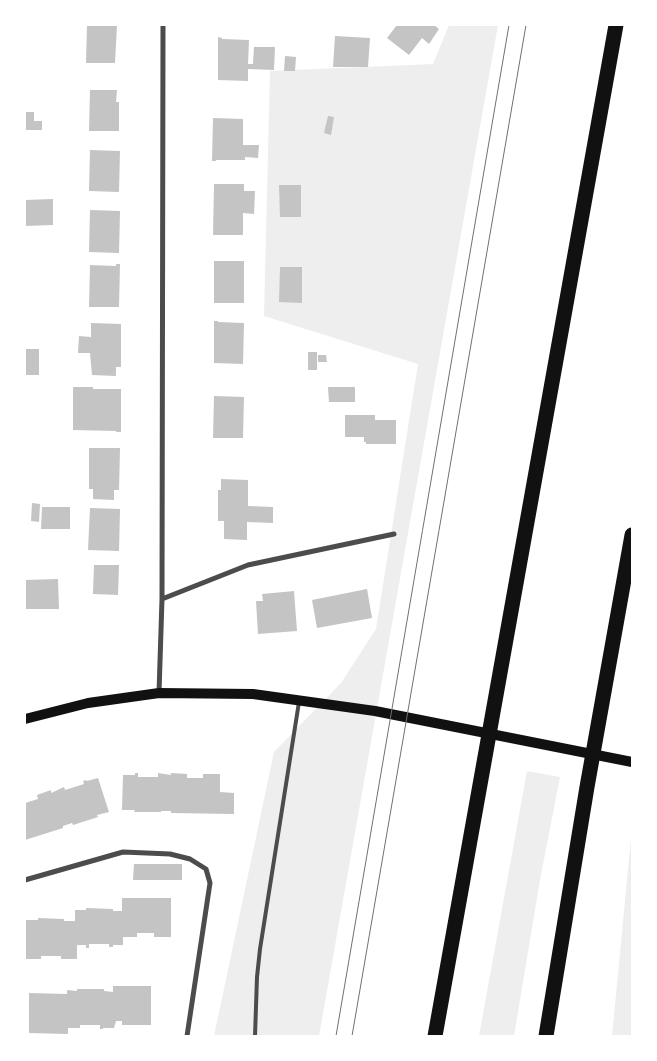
<!DOCTYPE html>
<style>
body{margin:0}
#map{position:relative;width:657px;height:1061px;overflow:hidden;background:#fff;font-family:Bitter,serif}
canvas{display:block}
.frame{position:absolute;inset:0;border:26px solid #fff;pointer-events:none}
</style>
<div id="map">
<canvas width="657" height="1061"></canvas>
<div class="frame"></div>
</div>
<script>
const g = document.querySelector('canvas').getContext('2d');
g.lineJoin = 'round';
function fill(path, color) { g.fillStyle = color; g.fill(path, 'evenodd'); }
function trace(path, color, width, dash) { g.strokeStyle = color; g.lineWidth = width; g.lineCap = dash ? 'butt' : 'round'; g.setLineDash(dash || []); g.stroke(path); }
const green = new Path2D(`
 M449 25H498L319 1036H214L274 752 341 683 376 629 418 364 264 316 270 71 433 64Z
 M527 771 560 777 540 880 514 1036H479Z
 M632 828V1036H612Z`);
const building = new Path2D(`
 M87 25H117L115 63H86Z
 M397 25H434L439 29 429 44 422 38 409 55 387 38Z
 M335 36 370 38 368 67H333Z
 M218 37 222 38V39L249 40 248 64H253L254 47H275L274 70 248 69V81L218 80Z
 M285 56 296 57 295 71H284Z
 M90 90H117L116 102H119V131H89Z
 M25 112H34V121H42V130H25Z
 M328 116 334 117 331 135 324 133Z
 M213 118 243 119V145H259L258 158 245 157V160H216V161H212Z
 M90 150 120 151 119 192 89 191Z
 M214 184H244V191H255L254 214 243 213V235H213Z
 M279 185H301V217H280Z
 M53 199V225L25 226V200Z
 M90 210 120 211 119 253 89 252Z
 M214 261H244V303H214Z
 M116 264H120L119 307H89L90 265 116 266Z
 M280 267H302V303L279 302Z
 M214 321H218V322L244 323 243 364 214 363Z
 M91 323 121 324V367H116V376L92 375 90 353H78L79 336 91 337Z
 M25 349H39V375H25Z
 M308 352H317V370H308Z
 M318 355H326L327 362H318Z
 M73 387H93V389H121V432H116V431L73 430Z
 M328 387H355V402H329Z
 M214 396 244 397 243 438H213Z
 M345 415H375V420H396V444H366V442H364V437H345Z
 M89 448H120L119 490H114V500L93 499V489H89Z
 M221 479 248 480V506L273 507V523L247 522V540L224 539V521H218V490H221Z
 M32 503 40 504 39 522 31 521Z
 M42 507H70V529H41Z
 M90 508 120 509 119 551 88 550Z
 M94 565H119L118 595 93 594Z
 M58 579 59 609H25V580Z
 M367 589 372 618 317 628 312 600Z
 M294 591 297 631 258 634 256 601H263L262 594Z
 M135 773H138V777H158V773L171 775V773L187 774V778H203V774H220V792L234 793V814L171 813V811H161V812H134L135 810H122L123 775H135Z
 M98 778 109 812 97 815 98 817 73 825 72 823 63 826V828L25 840V803L38 799 37 795 51 790V793L64 787 65 790 84 784 83 781 86 780 87 781Z
 M134 864H182V880H133Z
 M122 898H171V937H154V933H137V937H123V945H113V947H109V944H89V948H86V945H77V959H61V956H41V959H25V920H38V918L64 919V921H75V910H86V908L113 909V911H122Z
 M113 986H151V1025H122V1021H116L114 1028H103V1029H100V1025H80V1028H68V1034L29 1033V993L67 994V990L77 991V989H104V991L113 992Z`);
const service = new Path2D(`
 M255 1036 257 977 260 949 299 702`);
const minor = new Path2D(`
 M162 599 248 565 394 534
 M159 693 162 599 163 25
 M25 880 123 852 170 854 190 859 206 869 210 883 187 1036`);
const secondary = new Path2D(`
 M25 719 88 703 159 693 253 694 375 711 632 762`);
const motorway = new Path2D(`
 M435 1036 616 25
 M546 1036 587 787 632 535`);
const tram = new Path2D(`
 M336 1036 509 25
 M352 1036 526 25`);
fill(green, '#eee');
fill(building, '#c4c4c4');
trace(service, '#4c4c4c', 4);
trace(minor, '#4c4c4c', 5);
trace(secondary, '#111', 10);
trace(motorway, '#111', 15);
trace(tram, '#707070', 1);
</script>
